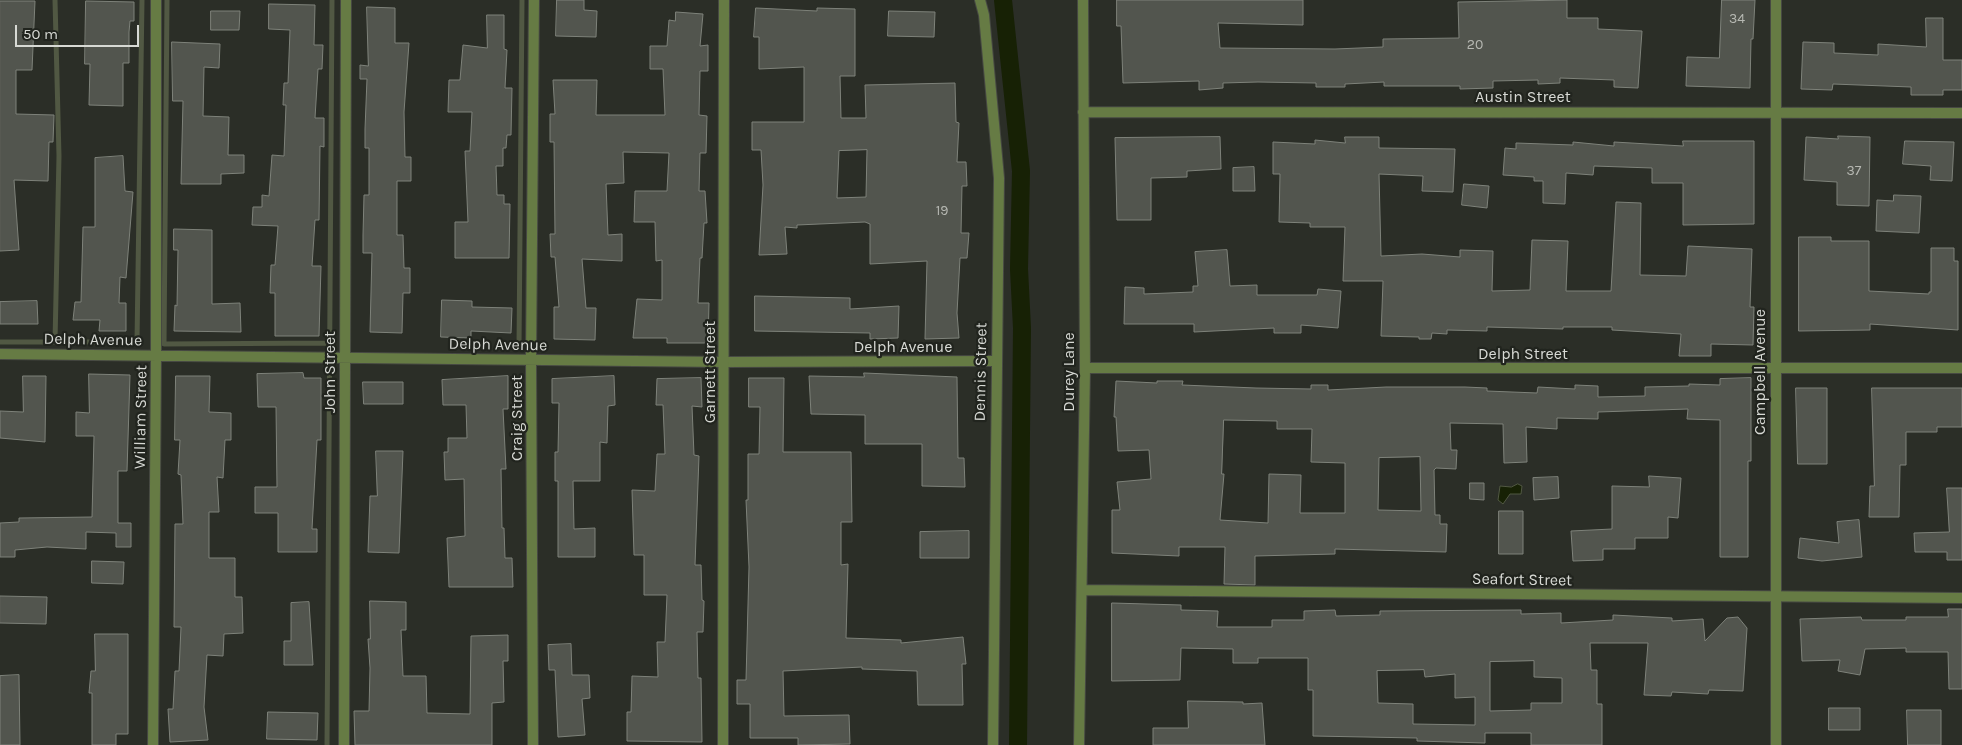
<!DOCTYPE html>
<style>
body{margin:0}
#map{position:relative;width:1962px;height:745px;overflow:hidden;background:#2b2e27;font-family:Karla,sans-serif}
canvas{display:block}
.scale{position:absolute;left:15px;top:25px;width:124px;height:22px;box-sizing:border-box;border:2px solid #d7d9d4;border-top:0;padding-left:6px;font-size:15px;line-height:18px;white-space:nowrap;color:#d7d9d4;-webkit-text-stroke:4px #21241e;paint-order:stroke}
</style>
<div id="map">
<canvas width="1962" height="745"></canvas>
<div class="scale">50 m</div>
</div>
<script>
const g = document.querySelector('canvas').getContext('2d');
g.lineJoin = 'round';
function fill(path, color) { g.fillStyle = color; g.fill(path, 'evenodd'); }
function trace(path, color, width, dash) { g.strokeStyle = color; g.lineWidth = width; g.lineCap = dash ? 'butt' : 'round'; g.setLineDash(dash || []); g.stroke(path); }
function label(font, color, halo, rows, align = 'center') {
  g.font = font + ' Karla,sans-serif'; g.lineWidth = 4.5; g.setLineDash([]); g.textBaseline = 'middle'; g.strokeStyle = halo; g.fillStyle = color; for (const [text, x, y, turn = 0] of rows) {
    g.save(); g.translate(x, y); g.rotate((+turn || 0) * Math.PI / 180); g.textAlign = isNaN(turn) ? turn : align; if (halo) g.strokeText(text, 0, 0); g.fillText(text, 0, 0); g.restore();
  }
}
const water = new Path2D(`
 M1518 484 1522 486 1521 494H1510L1503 504 1498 500 1500 486 1511 487Z`);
const stream = new Path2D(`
 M167 0 164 344 330 343
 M0 342H137L142 0
 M55 342 59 156 55 0
 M519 347 522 0
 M327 745 332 0`);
const canal = new Path2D(`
 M1003 0 1021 171 1019 269 1022 328 1018 745`);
const building = new Path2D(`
 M557 0H584V10L597 11 596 37 556 36Z
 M1117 0H1303V25L1218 23 1220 48 1335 49 1383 47V39L1459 38 1458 2 1567 0V18H1598V29L1642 31 1638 88 1614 87V80L1560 78V83L1538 84V80L1493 81V88L1460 89V86H1384V82L1345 84V87H1316V83L1258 82 1223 83V88L1199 90V81L1123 83 1121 26H1117Z
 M1722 0H1755L1753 39H1751L1750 88 1686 86 1687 57 1719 58Z
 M0 1H35L32 70H16V114L54 115 53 142H49L48 181 14 180 19 250 0 251Z
 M86 1 134 2V21H130L129 32V63H123V106L89 105 90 64H85Z
 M269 4 315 5 314 45H323L322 69H318L315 118H324V147L320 146 319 220H315L312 266H321L319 336H275V293H270L271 265H275L278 226 252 225 253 207H262V195L269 196 272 155 284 156 286 105H283L284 83H288L290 30 269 29Z
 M367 7 395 8V43H409L404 112 405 157H411V181H397V235H403L404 268H410V293H403L402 333 370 332 372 253H363V235L364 195H369V148H365V129L367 79H360V65L368 66Z
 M756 8 817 11V8L855 9V76H840L841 118H866L865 85 955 83 956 122 959 123 957 162H966L967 186H962L961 233H969L967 258H960L957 313 959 338 925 339 927 261 870 264V224L865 222 797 225V228L785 227 787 254 759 255 763 185 761 150H752V122H804V67L759 69V37H754ZM867 150 866 197 837 198 839 151Z
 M211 11H240L239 30H211Z
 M889 11 935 12 934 37 888 36Z
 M676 12 703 14 700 46 708 45V71H700L699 115 707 116 706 153H700L699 191H705L707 223H704L702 258H700L698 303H709L708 343H667V338H633L637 299 662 300V260L656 261 655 222H634L635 191H667L669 153 623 152 624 183 606 184 608 235 622 234V261L582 259 586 308H596L595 340 554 339V307H559L555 257H551L550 234H555L554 142H550V114H555L553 80H597L596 115H665L663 69H650V46H667L669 20 675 21Z
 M487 15H504V49L507 50 505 88H512L511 135H507L506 148H503V166H496L497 195H504V204H510L509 258H455V222H468L465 151H470L472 112H448L449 80H460L463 45 487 48Z
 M1926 18H1943V60H1962V90H1943V95H1911V87L1833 84 1832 90 1801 89 1803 42 1834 43V53L1878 55V44L1926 47Z
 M172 42 220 44 219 68 204 67 203 116 229 117 228 155H244V173L221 174V184H181L183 101H173Z
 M1838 136 1870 137 1869 206 1837 205V182L1804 180 1806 137 1838 139Z
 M1220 137 1221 169 1187 171V177L1151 178V220H1117L1115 138Z
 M1345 137H1379V148L1455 149 1453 192 1422 191 1423 176 1379 174 1381 256 1422 254 1460 257V250L1493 251 1492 291 1530 290 1532 240 1568 241 1566 291H1611L1616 202 1641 203 1640 275 1686 276 1688 246 1752 249 1750 307H1754L1753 345 1711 344V356H1679L1681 334 1612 330V327H1563V329L1487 327V331L1447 330V334L1432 333 1431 339H1419V337L1381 336 1383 281H1343L1345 227H1310V223L1279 222 1280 174H1273V142L1315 144V140L1345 143Z
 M1683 141H1754V224L1683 225V183H1652V168L1594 166 1593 175 1566 173 1565 204 1543 203V181H1534V177L1503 175 1505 148 1516 149V143L1573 145V142L1614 146V142L1683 146Z
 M1905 141 1954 142 1952 181 1930 180 1931 166 1903 164Z
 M123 156 125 191 133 192 126 278 120 277 119 303H126V331H99L100 320H73L75 302H81L83 227H95V158Z
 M1254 167 1255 191H1233V168Z
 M1464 184 1489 186 1487 208 1462 205Z
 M1894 195 1921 196 1919 233 1876 231 1877 200 1893 201Z
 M174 229 212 230V304L240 303 241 332 174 331 175 305 177 306 178 250H174Z
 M1799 237H1831V241H1869V291L1929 294V292H1931V248H1954V261H1958V330L1870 324V330L1799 331Z
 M1227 250 1230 286 1257 285V295H1317L1318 289 1341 291 1338 328 1301 325V333H1274V328L1194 332V324H1124L1125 287 1144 288V294L1193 292V286H1198L1195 252Z
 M755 296 850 298V309L899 306 898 338 870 339V333L755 331Z
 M442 300 472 301V307L512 308 511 333 471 331V338L441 337Z
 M37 301 38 324H0V302Z
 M303 373 304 378H321V440H317L312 529H317V552H278V513H255V487H277L276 407H258L257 374Z
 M864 373 957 377 958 458H964L965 487 922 486V444H865V415L811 414 809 376 864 377Z
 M89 374 130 375 127 471H118V523H131V547H116V533L86 532V549L47 547 15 550V557H0V523L19 522V518L92 517 94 436H76V412L89 413Z
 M23 376H46L45 442 0 438V411L23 412Z
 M176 376H210L209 412 231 413V440H225L223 478 217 477 219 512H209V558H235V597H242L243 633 224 634 223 656 207 655 204 707 208 740 170 742 168 709H173L175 671H179L181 627H174L175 524H183L181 475 178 474 180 440H175Z
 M508 376V409H503L506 469H501L502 528H504L505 558H512L513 587H449L447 538 465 536 464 479 445 480 444 452H448V438H467L466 405H443L442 380Z
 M614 376 615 405 608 406 607 443 600 442V481H573L574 529 595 528V557H558V481H555V452H558L559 403H552V379Z
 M701 378 702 407 692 406 694 455 699 456 695 565H701L702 600 704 601 703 632H697L698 678H701L702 742 627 741V712H631L632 676 658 677 657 642H665L667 595H644V555H634L632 490 655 491 657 454H665L663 405H656L657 379Z
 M749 378H784L783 452H851L852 522H841V565L848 564 846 638 901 640V643L963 637 966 664H962L963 705H918L917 671 862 669V667L783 671 784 716 849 715 850 744 798 745V738H750V704H737V680H746L749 567 746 500H748V454H759L760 407H749Z
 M1751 378V461H1748V557H1720V420L1687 419 1688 409 1598 412V419L1557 418V429L1526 427 1527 462 1504 463 1503 424 1450 423 1451 450H1457L1456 469 1436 468 1434 470 1435 515H1440V524H1447L1446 552 1335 549V554L1255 556V585L1224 584 1225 547H1179V556L1112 553V510H1120L1117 482 1151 479 1149 450 1118 451 1116 417H1114L1116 381 1157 383V381H1183L1182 385 1256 388 1311 389V385H1328V390L1386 387H1465L1487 388V391L1537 393 1538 387 1575 389V385L1598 386V397L1645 396V387L1689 386V384L1720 385V379ZM1224 420 1277 421V429H1312L1311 462 1345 463V513H1300L1301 475 1269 474 1268 523 1220 520 1224 474H1222ZM1420 457 1421 511 1378 510 1379 458Z
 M363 382H403V404H364Z
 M1796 388H1827V464H1798Z
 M1872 388H1962V427H1937V432H1906V465H1900L1899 517H1869L1870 486H1874Z
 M376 451H403L399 553 368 552 370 496H377Z
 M1649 476 1681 478 1678 518 1668 517V538H1635V549H1603V560L1573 561 1571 531 1612 529V486L1649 487Z
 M1558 477 1559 498 1534 500 1533 478Z
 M1470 483H1484V500L1470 499Z
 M1947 488H1962V560H1947V552H1915L1914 533 1949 532Z
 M1499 511H1523V554H1499Z
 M1859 520 1862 557 1822 561 1798 558 1800 538 1839 543 1837 522Z
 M969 531V558H920V532Z
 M92 561 124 562 123 584 92 583Z
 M0 596 47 597 46 624 0 623Z
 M370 601 406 602V630H401L403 676H426L427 713 470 714 471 636 508 635V661H503L504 702 492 703V745H355L354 711H369L370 668 368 639H370Z
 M309 602 313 665H284V641H291V603Z
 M1112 603 1181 605V610L1218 611 1217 627H1272V620H1304V611L1335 610 1336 616 1380 615V611L1521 610V614L1561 613V623L1613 620V615L1672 618V621L1703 619 1705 641 1727 618 1738 617 1747 628 1743 691 1709 690 1708 694 1672 692 1671 696 1644 695 1648 643H1590L1591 670H1597V704H1602V745H1531V733H1485V743L1417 741V738L1313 736V690H1308V658H1258V663H1233V649L1181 648 1180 680 1112 681ZM1534 661V677L1562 678V703H1531V710L1490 711V662ZM1424 670 1425 677 1455 674V698L1475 697V725L1413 724V704L1378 703 1377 671Z
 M1948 609H1962V689H1949L1948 652H1906V648L1865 649 1860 675 1838 671 1840 660 1802 661 1800 619 1861 617 1862 620H1906V617H1948Z
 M95 634H128V734H116V745H92V693H89L91 671H95Z
 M571 644 572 675H589L590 698 582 699 585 735 558 737 555 670H549L548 645Z
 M19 675 20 745H0V676Z
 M1188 701 1243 702V704L1262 703 1265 745H1153V728H1188Z
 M1829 708H1860V730H1829Z
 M1907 710H1941V745H1908Z
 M268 712 318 713 317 740 267 739Z`);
const minor = new Path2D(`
 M1083 112 1962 113
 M0 354 725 362 996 361
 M1085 368H1962
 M1083 590 1962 598
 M153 745 156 356V0
 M344 745 346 0
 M533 745 531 360 534 0
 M1079 745 1085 368 1083 0`);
const tertiary = new Path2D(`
 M980 0 984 15 999 178 993 745
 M723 745 724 0
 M1776 745V0`);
const numberNames = [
 ["34",1737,19],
 ["20",1475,45],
 ["37",1854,171],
 ["19",942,211]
];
const streetNames = [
 ["Austin Street",1523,97],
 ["Delph Avenue",93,340,1],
 ["Delph Avenue",498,345,1],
 ["Delph Avenue",903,347],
 ["Delph Street",1523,354],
 ["John Street",330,372,-90],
 ["Garnett Street",710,372,-90],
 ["Dennis Street",981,372,-89],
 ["Durey Lane",1069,372,-90],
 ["Campbell Avenue",1760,372,-90],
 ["William Street",141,417,-89],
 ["Craig Street",517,418,-90],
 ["Seafort Street",1522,580,1]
];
fill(water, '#172105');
trace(water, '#515843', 1);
trace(stream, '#515843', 5);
trace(canal, '#172105', 18);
fill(building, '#52554e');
trace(building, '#7e827a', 1);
trace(minor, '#474943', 12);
trace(tertiary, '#474943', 12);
trace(minor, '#667b44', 10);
trace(tertiary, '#667b44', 10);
label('14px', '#b6b8b2', null, numberNames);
label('16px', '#d7d9d4', '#21241e', streetNames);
</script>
